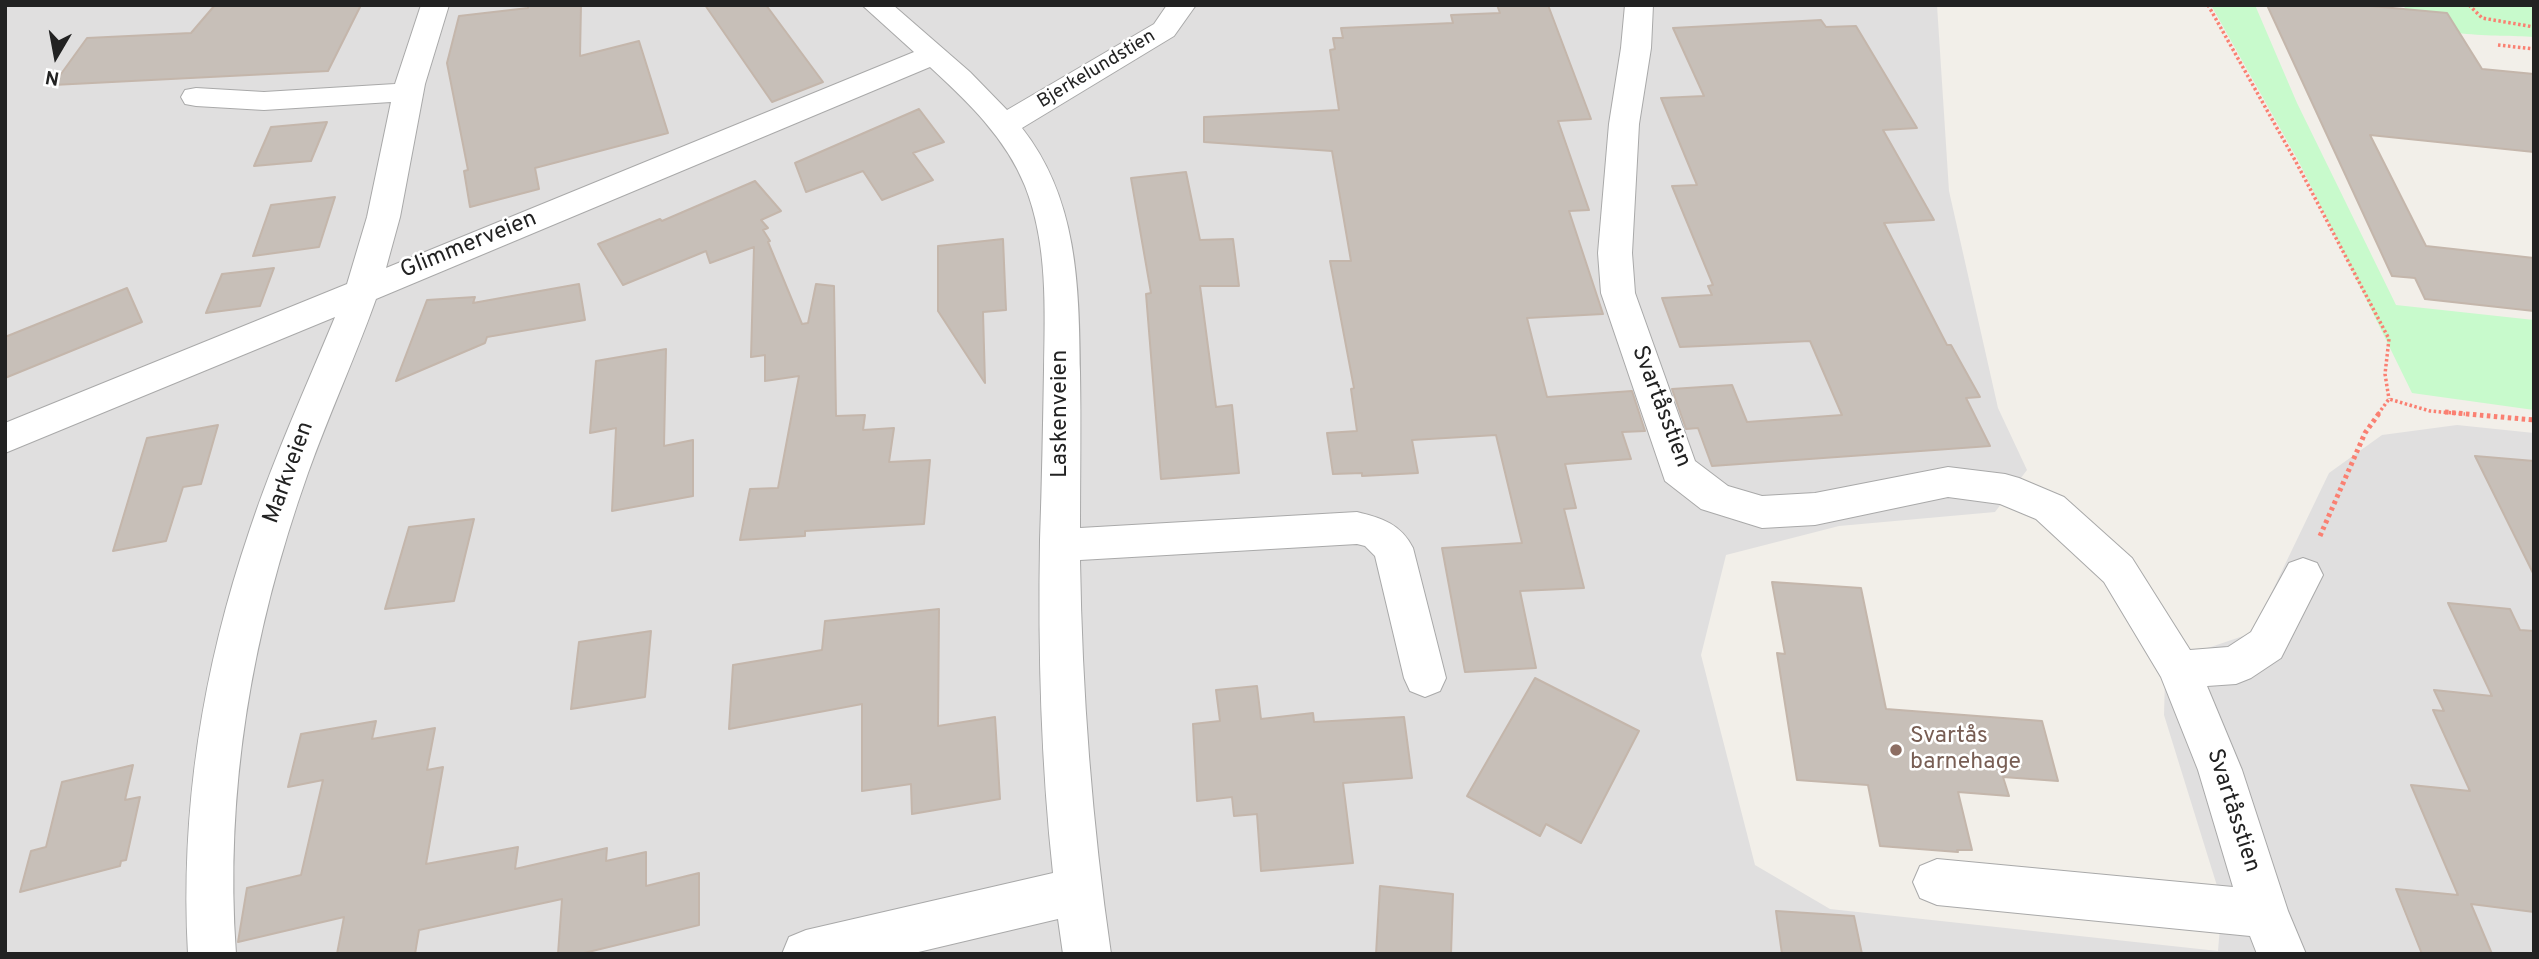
<!DOCTYPE html>
<meta charset="utf-8">
<style>
body{margin:0}
#map{position:relative;width:2539px;height:959px;overflow:hidden;background:#f2efe9;font-family:Overpass,sans-serif}
canvas{display:block}
.frame{position:absolute;inset:0;border:7px solid #222;pointer-events:none}
.north{position:absolute;left:21px;top:21px;width:70px;height:70px;-webkit-text-stroke:5px #fff;paint-order:stroke;rotate:190deg;font-size:19px;font-weight:700;line-height:28px;text-align:center;color:#222}
.north::after{content:'';display:block;margin:auto;width:24px;height:32px;background:#222;clip-path:polygon(50% 0,100% 100%,50% 72%,0 100%)}
</style>
<div id="map">
<canvas width="2539" height="959"></canvas>
<div class="frame"></div>
<div class="north">N</div>
</div>
<script>
const g = document.querySelector('canvas').getContext('2d');
g.lineJoin = 'round';
function fill(path, color) { g.fillStyle = color; g.fill(path, 'evenodd'); }
function trace(path, color, width, dash) { g.strokeStyle = color; g.lineWidth = width; g.lineCap = dash ? 'butt' : 'round'; g.setLineDash(dash || []); g.stroke(path); }
function label(font, color, halo, rows, align = 'center') {
  g.font = font + ' Overpass,sans-serif'; g.lineWidth = 5; g.setLineDash([]); g.textBaseline = 'middle'; g.strokeStyle = halo; g.fillStyle = color; for (const [text, x, y, turn = 0] of rows) {
    g.save(); g.translate(x, y); g.rotate((+turn || 0) * Math.PI / 180); g.textAlign = isNaN(turn) ? turn : align; if (halo) g.strokeText(text, 0, 0); g.fillText(text, 0, 0); g.restore();
  }
}
const residential = new Path2D(`
 M5 5H1937L1949 191 1998 408 2027 470 1995 512 1839 526 1726 555 1701 655 1755 865 1830 909 2218 951 2222 902 2164 715 2165 679 2202 650 2252 633 2329 473 2382 435 2457 425 2534 433V954H5Z`);
const park = new Path2D(`
 M2211 5H2255L2297 103 2396 305 2534 320V410L2412 393 2299 162Z
 M2403 5H2534V37C2496 34 2424 41 2403 5Z`);
const building = new Path2D(`
 M215 5H361L328 71 53 85 87 38 191 33Z
 M528 5H581L580 56 639 41 668 133 535 168 539 189 470 207 464 171 468 170 447 63 459 16 528 8Z
 M705 5H766L823 82 772 102Z
 M1497 5H1548L1591 119 1558 121 1589 210 1569 211 1603 314 1527 318 1547 397 1632 391 1645 431 1622 432 1631 459 1565 464 1576 508 1564 509 1584 588 1520 591 1536 668 1465 672 1442 548 1522 543 1496 435 1412 440 1418 473 1362 476V473L1333 474 1327 433 1357 431 1351 389 1354 388 1330 261H1351L1332 151 1204 142V117L1339 110 1330 50 1335 49 1333 38H1343L1341 28 1453 23 1451 15 1500 13Z
 M2267 5H2360L2447 13 2482 69 2534 74V152L2370 135 2426 246 2534 258V311L2425 299 2415 278 2392 276Z
 M1821 20 1826 27 1856 26 1917 128 1883 130 1934 220 1884 223 1947 345H1951L1980 397 1966 398 1990 446 1712 466 1698 428 1686 429 1672 389 1732 385 1747 422 1842 415 1810 341 1680 347 1662 298 1712 295 1708 286 1713 285 1672 186 1697 185 1661 98 1704 96 1673 28Z
 M919 109 944 142 913 153 933 180 882 200 863 171 806 192 795 163Z
 M327 122 311 161 254 166 271 127Z
 M1186 172 1200 240 1233 239 1239 286H1200L1216 407 1232 405 1239 473 1161 479 1146 294 1151 293 1131 178Z
 M755 181 781 211 761 220 768 228 763 230 770 241 768 242 802 324 808 323 816 284 834 286 836 416 865 415 863 430 894 428 889 462 930 460 924 524 805 531V536L740 540 750 489 778 488 799 376 765 381V355L751 357 754 247 710 263 706 251 623 285 598 244 660 219 662 221Z
 M335 197 319 247 253 256 271 205Z
 M1003 239 1006 310 983 312 985 383 938 311V246Z
 M274 268 260 306 206 313 222 274Z
 M579 284 585 320 487 337 485 343 396 381 427 300 475 297 473 303Z
 M127 288 142 322 5 378V337Z
 M666 349 664 446 693 440V496L612 511 616 428 590 433 596 361Z
 M218 425 201 484 183 487 166 541 113 551 147 438Z
 M2475 456 2534 461V575Z
 M474 519 454 601 385 609 409 527Z
 M1772 582 1861 588 1886 709 2042 721 2058 781 2003 777 2009 796 1958 792 1972 850H1957L1958 852 1880 846 1868 785 1797 780 1777 653 1785 654Z
 M2448 603 2510 609 2520 630 2534 631V912L2471 904 2492 954H2422L2396 889 2458 895 2411 785 2470 791 2433 710 2444 711 2434 690 2492 696Z
 M939 609 938 726 995 717 1000 799 912 814 911 784 862 791V704L729 729 733 665 822 650 825 621Z
 M651 631 645 697 571 709 579 642Z
 M1535 678 1639 731 1581 843 1546 824 1540 836 1467 796Z
 M1257 686 1261 719 1313 713 1314 722 1404 717 1412 778 1343 783 1353 863 1261 871 1257 814 1234 816 1232 797 1197 801 1193 724 1220 721 1216 690Z
 M376 721 372 739 435 728 427 770 443 767 426 864 518 847 515 869 607 848 606 861 646 852V886L699 873V925L580 954H558L562 899 419 930 415 954H337L344 917 238 942 247 888 301 875 323 780 288 787 301 734Z
 M133 765 125 800 140 797 126 860 121 861 120 866 20 892 31 851 46 847 62 782Z
 M1380 886 1453 894 1451 954H1376Z
 M1776 911 1854 916 1862 954H1782Z`);
const pathFar1 = new Path2D(`
 M2208 5 2296 162 2389 339 2385 374 2389 399
 M2469 5 2482 18 2534 27
 M2498 45 2534 49
 M2378 414 2389 399 2430 411 2465 414`);
const path = new Path2D(`
 M2445 412 2534 420
 M2320 536 2365 433 2380 412`);
const minor = new Path2D(`
 M421 5H449L425 84 400 217 386 268 914 52 862 5H893L970 72 1007 110 1154 24 1167 5H1196L1174 36 1022 128C1078 199 1079 286 1080 372 1081 424 1080 476 1080 528L1357 512C1382 518 1401 524 1413 548L1446 678 1440 691 1425 697 1410 691 1404 678 1375 556 1365 546 1357 544 1080 560C1082 692 1092 823 1111 954H1063L1058 919 910 954H782L789 937 806 930 1053 873C1041 763 1038 651 1040 540 1042 483 1043 426 1044 370 1045 309 1048 244 1025 186 1006 138 967 101 930 67L376 299C355 358 329 414 308 473 253 628 224 789 236 954H188C180 808 203 667 250 529 274 457 306 387 335 317L5 453V423L347 284 367 217 391 102 264 110 196 106 185 104 181 97 185 90 196 88 264 92 395 84Z
 M1625 5H1653L1651 48 1639 124 1632 253 1635 293 1695 461 1728 486 1762 496 1815 493 1948 467 2005 474 2019 478 2064 497 2132 558 2190 650 2228 647 2251 632 2289 563 2303 558 2317 563 2323 575 2281 658 2251 678 2236 684 2207 686 2242 770 2288 911 2306 954H2257L2250 936 1937 905 1920 898 1913 882 1920 866 1937 859 2233 887 2198 770 2161 677 2104 582 2036 519 2000 504 1948 497 1815 525 1762 528 1701 509 1665 481 1601 293 1598 253 1609 124 1621 48Z`);
const markers = [
 [1896,750,7,"#8d6e63"]
];
const farStreetnames = [
 ["Bjerkelundstien",1097,70,-31]
];
const streetNames = [
 ["Glimmerveien",469,246,-22],
 ["Svartåsstien",1660,407,69],
 ["Laskenveien",1061,414,-90],
 ["Markveien",290,473,-70],
 ["Svartåsstien",2232,811,72]
];
const educationNames = [
 ["Svartås",1910,737],
 ["barnehage",1910,763]
];
fill(residential, '#e0dfdf');
fill(park, '#c8facc');
fill(building, '#c7bfb8');
trace(building, '#c4b6ab', 2);
trace(minor, '#a9a9a9', 2);
trace(pathFar1, '#fa8072', 3.5, [2.5, 2.5]);
trace(path, '#fa8072', 5, [3.5, 3.5]);
fill(minor, '#fff');
for (const [x, y, r, color] of markers) { const dot = new Path2D(); dot.arc(x, y, r, 0, 2 * Math.PI); g.fillStyle = color; g.fill(dot); trace(dot, '#fff', 2.5); }
label('19px', '#222', '#fff', farStreetnames);
label('23px', '#222', '#fff', streetNames);
label('23px', '#785e54', '#fff', educationNames, 'left');
</script>
